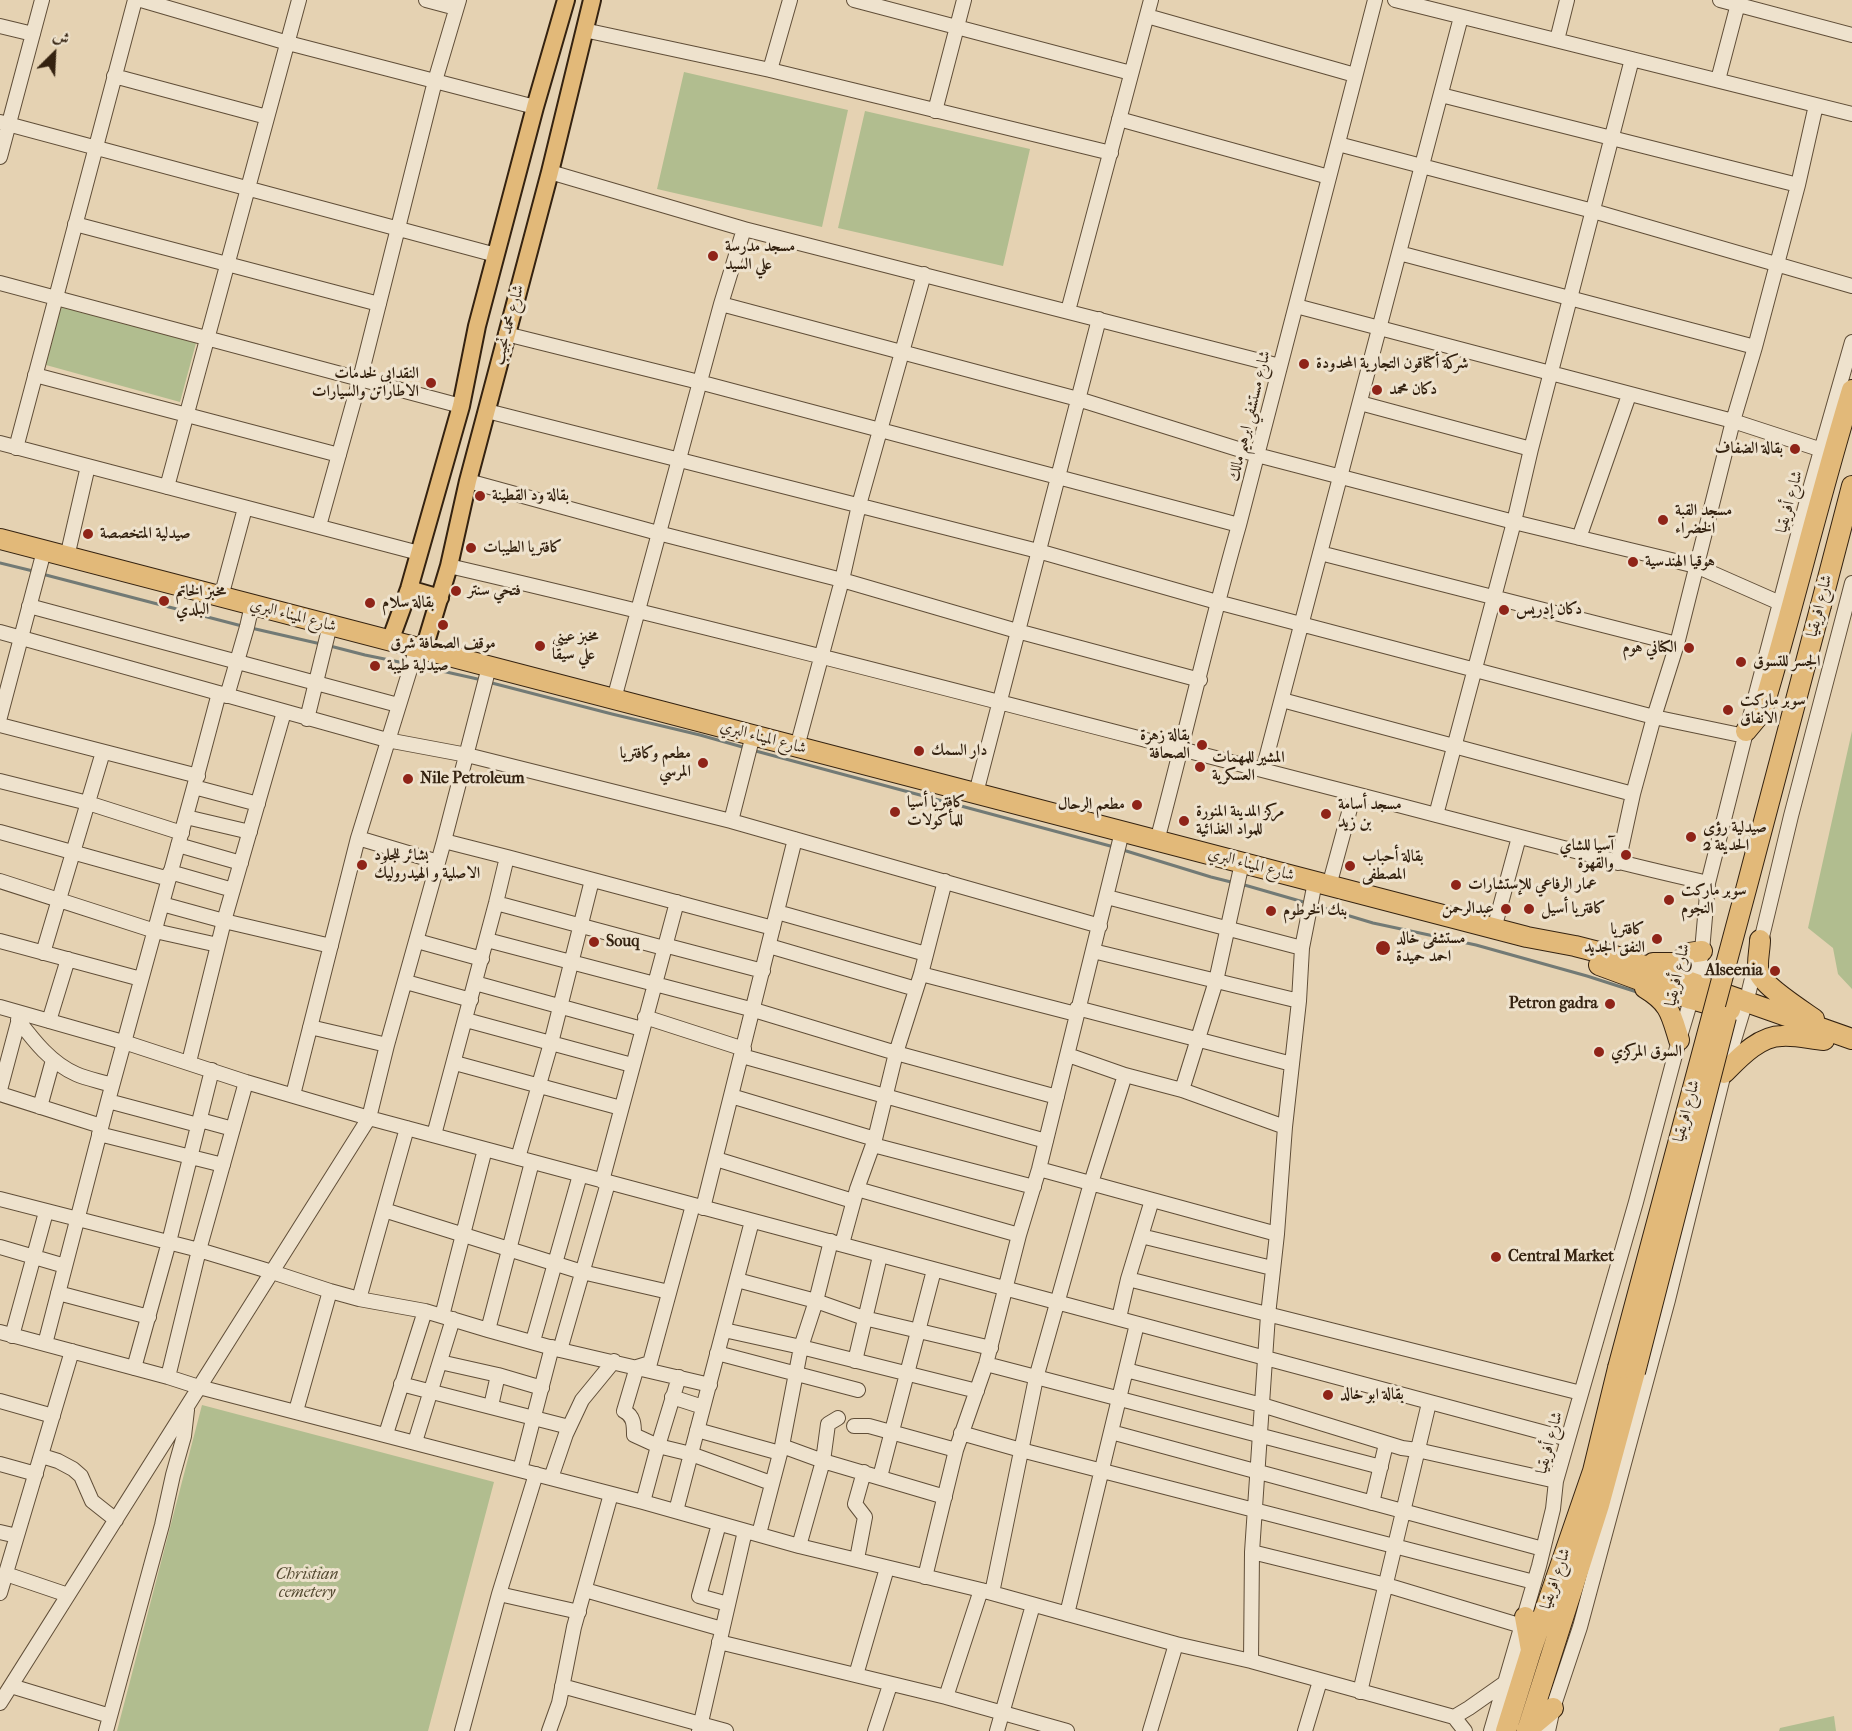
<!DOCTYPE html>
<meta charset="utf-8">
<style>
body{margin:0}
#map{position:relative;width:1852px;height:1731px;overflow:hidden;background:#e5d2b2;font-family:"IM FELL French Canon",Amiri,serif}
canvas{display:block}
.north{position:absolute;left:24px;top:24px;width:60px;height:60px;-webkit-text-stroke:4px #eee2cd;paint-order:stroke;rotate:24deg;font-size:16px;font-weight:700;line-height:24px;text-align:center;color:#342210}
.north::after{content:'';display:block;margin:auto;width:21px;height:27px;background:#342210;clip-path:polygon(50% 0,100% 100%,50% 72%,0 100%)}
</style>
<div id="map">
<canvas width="1852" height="1731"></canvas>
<div class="north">ش</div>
</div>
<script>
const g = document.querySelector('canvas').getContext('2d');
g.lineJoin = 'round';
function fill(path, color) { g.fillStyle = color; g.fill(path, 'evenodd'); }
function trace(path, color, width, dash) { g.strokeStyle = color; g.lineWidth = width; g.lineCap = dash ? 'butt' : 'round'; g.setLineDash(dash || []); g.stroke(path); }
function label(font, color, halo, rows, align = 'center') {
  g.font = font + ' "IM FELL French Canon",Amiri,serif'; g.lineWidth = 6; g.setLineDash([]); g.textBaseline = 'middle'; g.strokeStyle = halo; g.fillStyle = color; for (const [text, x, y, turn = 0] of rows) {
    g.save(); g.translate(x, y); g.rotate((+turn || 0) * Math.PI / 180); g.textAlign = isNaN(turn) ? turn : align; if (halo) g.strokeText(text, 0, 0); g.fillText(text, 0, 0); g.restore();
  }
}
const green = new Path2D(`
 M684 72 848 110 822 227 657 189Z
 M865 111 1030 149 1003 266 838 228Z
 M61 306 196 343 180 402 46 365Z
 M1852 731V989L1838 974 1833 948 1808 928Z
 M202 1405 494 1482 428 1731H117Z
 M1834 1716 1836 1731H1779L1780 1728Z`);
const stream = new Path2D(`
 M0 563 33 571
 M42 574 242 626
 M251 628 321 644
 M330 646 365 655 409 664
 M415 665 482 680
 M488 682 612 714 700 735 746 748
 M752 750 1114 847
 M1123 850 1211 877 1235 883
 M1241 884 1307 903
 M1313 905 1373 923 1476 945 1587 976 1640 993`);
const minor = new Path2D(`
 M141 0 288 43 535 107
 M426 0 456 8
 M854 0 1131 73
 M1395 0 1852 114
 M1720 0 1852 35
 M1147 16 1355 75
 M0 26 33 34
 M584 30 770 70 1111 153
 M1557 40 1567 0
 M770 70 790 0
 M114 76 267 117
 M1718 80 1739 0
 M1441 95 1798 185
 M935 111 964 0
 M1119 119 1329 177
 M0 122 496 255
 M1338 144 1593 211 1852 286
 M0 157 42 0
 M550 172 744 229 1280 366
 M75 224 379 304
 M1399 253 1755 347
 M0 283 461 406
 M721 304 1078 399 1257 455 1514 522 1696 566 1780 603
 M1296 306 1733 421 1822 450
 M1068 311 1151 0
 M506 334 699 382 1239 525
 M35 375 339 455
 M1360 403 1531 449
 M487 411 1038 551 1217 602 1654 717 1745 736
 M0 443 419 553
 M16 448 135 0
 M468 481 658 533 842 580 1017 631 1200 680
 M167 487 299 0
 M319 526 360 379 435 81 459 0
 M1579 538 1629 395
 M1320 553 1677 644
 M67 557 88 466
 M449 566C743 634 1036 712 1328 787 1455 819 1581 855 1708 883
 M221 597 245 508
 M29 606 398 705
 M0 632 387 740 467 755 731 821 1100 926
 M227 696 247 627 252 605
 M614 699 721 304 744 229
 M1282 700 1633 794
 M0 717 44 551
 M307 719 330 625
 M0 725 198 776
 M797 747 842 580 859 505 924 274
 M1263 770 1461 17
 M0 781 88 803 182 833
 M194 787 258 804
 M976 793 1099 319
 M1436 815 1514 522 1531 449 1632 59
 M186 817 250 832
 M731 821 753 735
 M0 832 169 879
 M358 838 438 862
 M1157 841C1185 736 1209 630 1239 525L1375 0
 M178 845 241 863
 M507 857 773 928
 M1618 863 1633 794 1654 717 1677 644 1733 421 1755 347 1798 185 1816 105
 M170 872 233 890
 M0 881 155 931 218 945
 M1329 886 1354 794
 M1107 897 1302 948
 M496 903 664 948
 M162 904 224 921 331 946
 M777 912 926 954
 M1494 929 1519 837
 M487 940 754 1010 896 1053 1057 1097
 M0 941 141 979
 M417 941 482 959
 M664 945 763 971
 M769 946 916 989
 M1093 951 1299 1001
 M43 953 103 752
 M921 974 1076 1014
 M406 982 471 1000
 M475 983 642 1029
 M0 1007 130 1044 246 1082 369 1118 1568 1439
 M1077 1008 1292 1064
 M645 1017 744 1049
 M18 1020C34 1041 51 1063 76 1074 87 1079 100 1081 112 1085
 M466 1020 632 1065
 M49 1021 68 959
 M310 1027 387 1045
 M1068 1055 1125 1075 1182 1090 1285 1127
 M742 1056 1046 1141
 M189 1062 224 921 284 712
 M455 1063 621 1108
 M0 1090 20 1015
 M1182 1090 1216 981 1242 863
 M0 1094 101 1126
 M293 1095 358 838 417 647
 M731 1096 875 1139
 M108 1101 198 1125
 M40 1107 53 1060
 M200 1120 233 1129
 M99 1134 223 1165
 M434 1135 496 903 507 857 444 841
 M873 1145 1034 1187
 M518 1158 551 1043 592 880
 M716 1159 853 1201
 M1039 1169 1277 1234
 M602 1181 677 902
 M857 1189 1019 1235
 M0 1199 199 1250 272 1272 330 1291 359 1299 425 1311 488 1330 560 1350 710 1385
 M693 1205 650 1363 637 1367 624 1411C634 1416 634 1425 634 1435L658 1446 691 1454 771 1483
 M703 1208 795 839
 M384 1210 582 1272 669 1292
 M1141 1236 1272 1268
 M842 1244 857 1189 875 1139 896 1053 921 974 945 881
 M0 1247 65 1266
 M1128 1279 1581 1393
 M737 1280 816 1301 864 1318 991 1348
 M58 1293 149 1317
 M359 1299 407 1128
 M442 1316 485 1149
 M1119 1318 1128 1279 1152 1200
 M488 1330 532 1162
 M724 1330 801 1347 977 1391
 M0 1332 168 1377 199 1387 643 1502 799 1546 981 1590 1176 1644 1251 1661 1454 1717 1465 1731
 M12 1336 46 1212
 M533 1341 580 1175
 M45 1344 108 1101 194 787 219 693
 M560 1350 608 1183
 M717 1353 858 1390
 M855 1361 880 1256
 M440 1362 498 1375 542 1388
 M986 1364 1381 1467
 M134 1368 169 1242 212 1070
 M1126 1370 1262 1405 1402 1448 1417 1450 1556 1481
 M168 1377 199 1250 246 1082
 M401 1384 569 1427
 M672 1397 703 1407
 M0 1401 53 1416
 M491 1406 498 1375
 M296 1411 330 1291
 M854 1426H869L956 1450
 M697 1430 780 1453
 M1111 1432 1543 1549
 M961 1433 1021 1450 1534 1582
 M386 1434 425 1311
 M415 1442 453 1319
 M782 1446 823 1461 945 1497
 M42 1456 58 1461 73 1469 81 1476 92 1501 116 1520
 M0 1464 36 1474
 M520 1470 552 1347
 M880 1477 934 1270
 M551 1478 566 1434 582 1400 614 1361
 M643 1502 658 1446 679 1377
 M1372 1503 1386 1444
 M676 1511 752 1221
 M719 1524 699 1596 728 1604
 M0 1532 17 1536
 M759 1534 782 1446 801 1347 816 1301 831 1241
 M799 1546 823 1461 828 1424 838 1418
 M1252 1552 1386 1585 1522 1626
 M857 1559 865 1517 855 1504 864 1472
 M6 1574 68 1595
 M925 1577 956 1450 986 1364 1019 1235 1039 1169 1122 832
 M585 1590 722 1629
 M0 1593 72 1351
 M992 1593 1036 1378 1091 1183 1125 1075
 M499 1594 579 1612
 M1067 1614 1137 1324
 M719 1642 946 1697 1067 1731
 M1251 1661 1252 1552 1268 1315 1277 1234 1285 1127 1299 1001 1302 948 1315 882
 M856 1675 887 1568
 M11 1686 110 1716
 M562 1686 726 1731
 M1360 1692 1429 1403
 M946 1697 981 1590
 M0 1703 369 1118 387 1045 444 841 489 667
 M1454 1717 1469 1708 1506 1682
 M106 1731 162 1525 173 1475 184 1436 187 1410
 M462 1731 499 1594 536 1474
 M549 1731 559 1703 574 1627 611 1494
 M699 1731 745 1531
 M875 1731 890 1685
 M997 1731 1033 1605
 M1150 1731 1176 1644
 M1305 1731 1320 1681
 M1491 1731 1539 1566 1553 1509 1556 1481 1568 1439 1636 1202 1679 1040 1696 983 1702 951 1708 883 1745 736 1810 489 1852 342
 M1548 1731 1553 1708 1580 1627 1668 1300 1724 1073 1749 991 1791 816 1852 583`);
const major = new Path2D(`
 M409 589 440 598
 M390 641 409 589 461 406 477 326 535 107 566 0
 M424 649 449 566 468 481 550 172 592 0`);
const highway = new Path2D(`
 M0 539 1527 937 1575 946 1622 958 1852 1039
 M1821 605 1852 486
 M1746 731 1761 713 1764 705C1795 601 1820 494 1852 390
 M1760 940C1760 950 1756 964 1759 973 1764 986 1801 1010 1814 1019
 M1653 963H1677L1689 953 1702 951
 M1599 965 1691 999 1730 1010
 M1645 988C1670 1003 1671 1014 1679 1040
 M1724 1073C1739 1058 1759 1036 1782 1036 1796 1035 1811 1039 1824 1040
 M1525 1617 1531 1650
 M1527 1730 1553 1708
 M1506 1731 1531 1651 1593 1471 1618 1368
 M1527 1731 1599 1505 1635 1372`);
const highwayBridge = new Path2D(`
 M1618 1368 1748 882 1821 605
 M1635 1372 1726 1017`);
const markers = [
 [713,256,6,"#8f2418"],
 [1304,364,6,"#8f2418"],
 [431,383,6,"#8f2418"],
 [1377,390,6,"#8f2418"],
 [1795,449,6,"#8f2418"],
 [480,496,6,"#8f2418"],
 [1663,520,6,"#8f2418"],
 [88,534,6,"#8f2418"],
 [471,548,6,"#8f2418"],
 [1633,562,6,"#8f2418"],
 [456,591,6,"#8f2418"],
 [164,601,6,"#8f2418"],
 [370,603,6,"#8f2418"],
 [1504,610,6,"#8f2418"],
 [443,625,6,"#8f2418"],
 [540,646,6,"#8f2418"],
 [1689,648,6,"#8f2418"],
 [1741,662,6,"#8f2418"],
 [375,666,6,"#8f2418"],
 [1728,710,6,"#8f2418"],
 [1202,745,6,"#8f2418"],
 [919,751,6,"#8f2418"],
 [703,763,6,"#8f2418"],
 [1200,767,6,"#8f2418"],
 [408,779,6,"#8f2418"],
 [1137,805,6,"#8f2418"],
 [895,812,6,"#8f2418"],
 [1326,814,6,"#8f2418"],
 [1184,821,6,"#8f2418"],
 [1691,837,6,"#8f2418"],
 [1626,855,6,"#8f2418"],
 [362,865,6,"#8f2418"],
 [1350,866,6,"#8f2418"],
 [1456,885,6,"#8f2418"],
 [1669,900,6,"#8f2418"],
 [1506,909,6,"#8f2418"],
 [1529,909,6,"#8f2418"],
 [1271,911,6,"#8f2418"],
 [1657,939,6,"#8f2418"],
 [594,942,6,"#8f2418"],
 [1383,948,8,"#8f2418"],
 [1775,971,6,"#8f2418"],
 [1610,1004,6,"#8f2418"],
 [1599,1052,6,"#8f2418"],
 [1496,1257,6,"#8f2418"],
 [1328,1395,6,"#8f2418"]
];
const poiNames = [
 ["مسجد مدرسة",725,247],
 ["علي السيد",725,265],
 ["شركة أكتاقون التجارية المحدودة",1316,364],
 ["النقدابي لخدمات",419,374,"right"],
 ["الاطاراتن والسيارات",419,392,"right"],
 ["دكان محمد",1389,390],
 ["بقالة الضفاف",1783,449,"right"],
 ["بقالة ود القطينة",492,496],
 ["مسجد القبة",1675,511],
 ["الخضراء",1675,529],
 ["صيدلية المتخصصة",100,534],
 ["كافتريا الطيبات",483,548],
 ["هوقيا الهندسية",1645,562],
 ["فتحي سنتر",468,591],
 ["مخبز الخاتم",176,592],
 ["البلدي",176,610],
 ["بقالة سلام",382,603],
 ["دكان إدريس",1516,610],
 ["مخبز عيني",552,637],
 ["علي سيقا",552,655],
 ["موقف الصحافة شرق",443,644,"center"],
 ["الكناني هوم",1677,648,"right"],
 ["الجسر للتسوق",1753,662],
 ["صيدلية طيبة",387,666],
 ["سوبر ماركت",1740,701],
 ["الانفاق",1740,719],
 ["بقالة زهرة",1190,736,"right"],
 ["الصحافة",1190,754,"right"],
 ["دار السمك",931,751],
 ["مطعم وكافتريا",691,754,"right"],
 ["المرسي",691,772,"right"],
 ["المشير للمهمات",1212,758],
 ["العسكرية",1212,776],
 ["Nile Petroleum",420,779],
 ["كافتريا أسيا",907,803],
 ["للمأكولات",907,821],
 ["مطعم الرحال",1125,805,"right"],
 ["مسجد أسامة",1338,805],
 ["بن زيد",1338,823],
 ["مركز المدينة المنورة",1196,812],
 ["للمواد الغذائية",1196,830],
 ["صيدلية رؤى",1703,828],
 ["الحديثة 2",1703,846],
 ["آسيا للشاي",1614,846,"right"],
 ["والقهوة",1614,864,"right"],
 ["بشائر للجلود",374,856],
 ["الاصلية و الهيدروليك",374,874],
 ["بقالة أحباب",1362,857],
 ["المصطفى",1362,875],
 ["عمار الرفاعي للإستشارات",1468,885],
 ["سوبر ماركت",1681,891],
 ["النجوم",1681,909],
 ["عبدالرحمن",1494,909,"right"],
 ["كافتريا أسيل",1541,909],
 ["بنك الخرطوم",1283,911],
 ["كافتريا",1645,930,"right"],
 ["النفق الجديد",1645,948,"right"],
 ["مستشفى خالد",1396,939],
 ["احمد حميدة",1396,957],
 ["Souq",606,942],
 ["Alseenia",1763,971,"right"],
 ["Petron gadra",1598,1004,"right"],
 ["السوق المركزي",1611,1052],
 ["Central Market",1508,1257],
 ["بقالة ابو خالد",1340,1395]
];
const streetNames = [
 ["شارع محمد نجيب",509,325,-75],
 ["شارع مستشفي ابرهيم مالك",1250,416,-76],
 ["شارع أفريقيا",1790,502,-75],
 ["شارع افريقيا",1820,606,-76],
 ["شارع الميناء البري",293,616,15],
 ["شارع الميناء البري",763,738,15],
 ["شارع الميناء البري",1251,865,15],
 ["شارع أفريقيا",1678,975,-77],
 ["شارع افريقيا",1687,1111,-75],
 ["شارع أفريقيا",1550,1443,-75],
 ["شارع افريقيا",1556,1579,-71]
];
const parkNames = [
 ["Christian",307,1575],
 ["cemetery",307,1593]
];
fill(green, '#b1bd8f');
trace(stream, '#727a75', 3);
trace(minor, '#604e38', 16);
trace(major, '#342210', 20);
trace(highway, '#342210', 22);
trace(minor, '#eee2cd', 14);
trace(major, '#e2b979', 16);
trace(highway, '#e2b979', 20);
trace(highwayBridge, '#342210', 22, []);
trace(highwayBridge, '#e2b979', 20);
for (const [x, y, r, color] of markers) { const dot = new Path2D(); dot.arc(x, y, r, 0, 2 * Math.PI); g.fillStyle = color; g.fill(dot); trace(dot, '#eee2cd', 2); }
label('bold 16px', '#342210', '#eee2cd', poiNames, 'left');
label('16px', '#342210', '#eee2cd', streetNames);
label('italic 16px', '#534930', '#eee2cd', parkNames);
</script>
